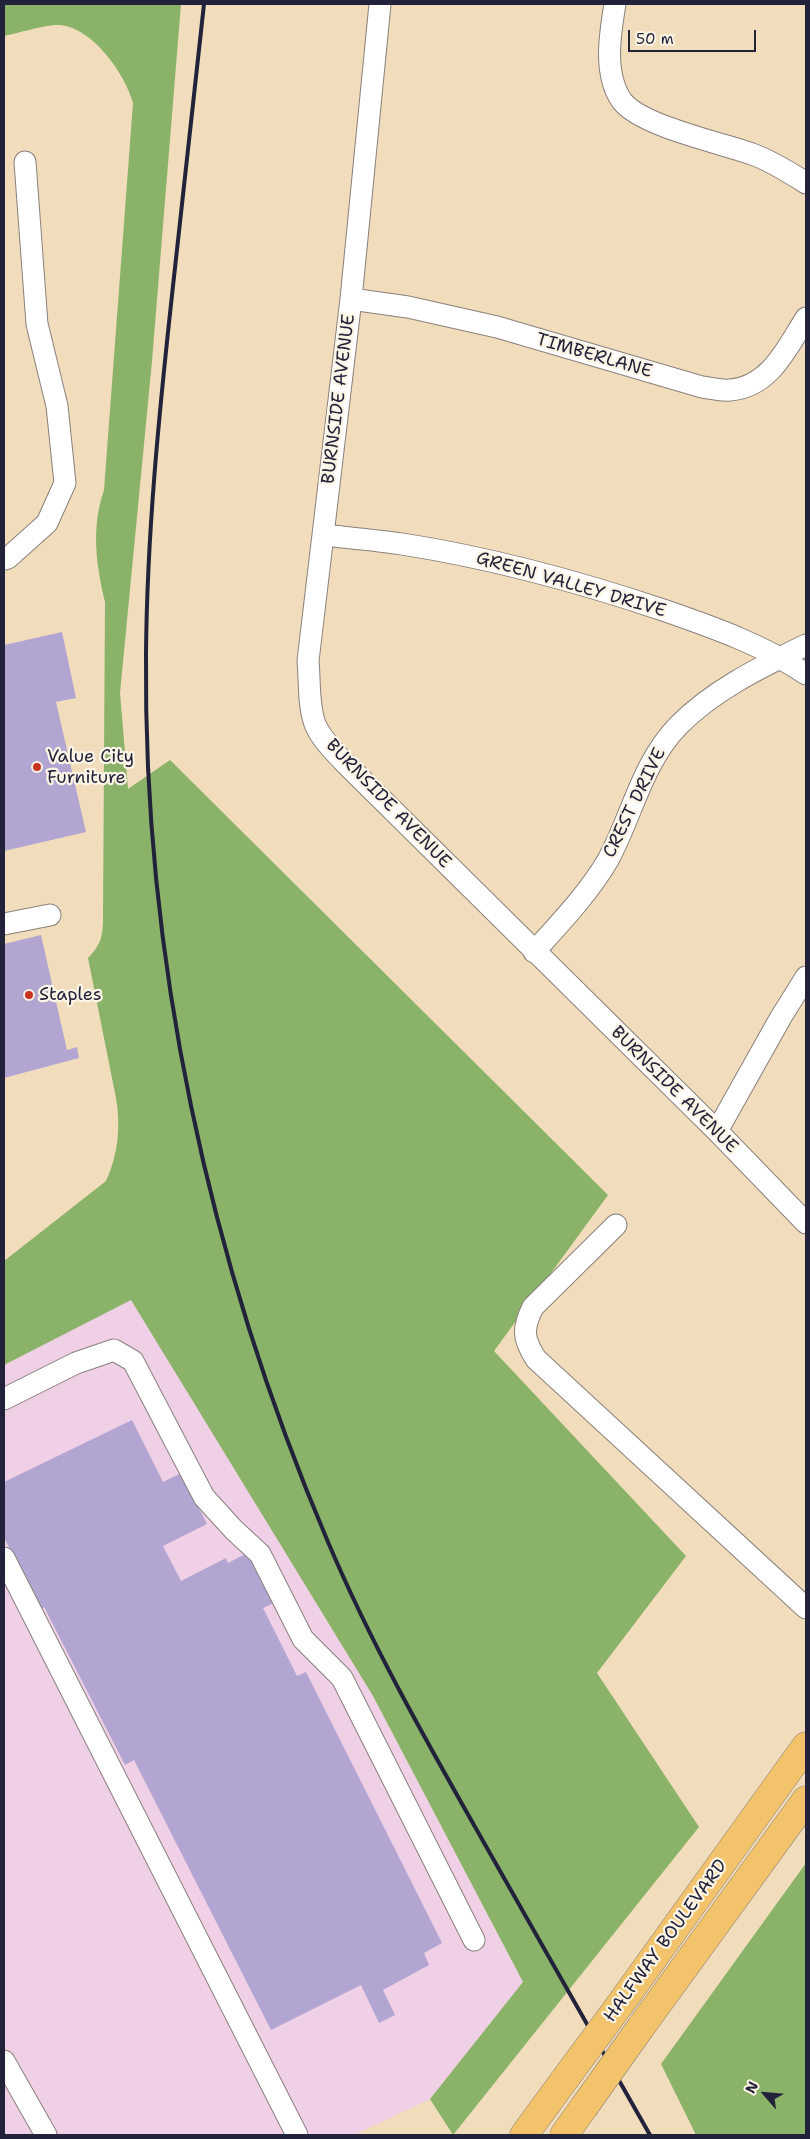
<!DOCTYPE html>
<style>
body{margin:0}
#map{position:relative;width:810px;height:2139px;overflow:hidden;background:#f1ddbc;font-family:"Shantell Sans",sans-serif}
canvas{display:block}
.frame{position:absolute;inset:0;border:5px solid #22223b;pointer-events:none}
.north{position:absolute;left:740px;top:2069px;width:50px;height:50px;-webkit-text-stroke:4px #fcf5e5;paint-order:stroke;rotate:297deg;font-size:14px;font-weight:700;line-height:20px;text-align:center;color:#22223b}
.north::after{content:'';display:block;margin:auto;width:18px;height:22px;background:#22223b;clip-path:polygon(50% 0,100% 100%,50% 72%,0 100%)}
.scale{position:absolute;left:628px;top:30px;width:128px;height:22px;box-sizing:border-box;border:2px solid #22223b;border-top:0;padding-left:6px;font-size:15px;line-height:18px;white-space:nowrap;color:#22223b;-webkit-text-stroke:4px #fcf5e5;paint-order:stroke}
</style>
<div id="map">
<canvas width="810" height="2139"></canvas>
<div class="frame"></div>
<div class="north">N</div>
<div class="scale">50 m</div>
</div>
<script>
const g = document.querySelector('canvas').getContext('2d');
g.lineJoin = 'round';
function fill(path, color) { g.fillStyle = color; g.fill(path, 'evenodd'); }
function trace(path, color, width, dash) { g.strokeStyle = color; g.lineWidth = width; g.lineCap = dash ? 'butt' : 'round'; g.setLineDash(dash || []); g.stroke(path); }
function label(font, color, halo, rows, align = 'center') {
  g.font = font + ' "Shantell Sans",sans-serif'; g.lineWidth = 4.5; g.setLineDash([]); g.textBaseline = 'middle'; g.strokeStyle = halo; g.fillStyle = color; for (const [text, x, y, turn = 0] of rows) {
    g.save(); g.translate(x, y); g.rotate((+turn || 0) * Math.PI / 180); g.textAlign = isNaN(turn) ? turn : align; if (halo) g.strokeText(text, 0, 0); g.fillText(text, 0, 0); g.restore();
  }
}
const built = new Path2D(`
 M131 1299 373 1696 523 1982 430 2099 354 2135H4V1365Z`);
const forest = new Path2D(`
 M4 4H181L152 361 120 693 128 789 170 760 608 1195 494 1351 686 1556 597 1673 699 1827 453 2135 430 2099 523 1982 373 1696 131 1300 4 1365V1261L106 1181C118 1155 121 1127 116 1098L88 958C102 944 103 935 103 915L105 602C96 564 91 528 104 490L133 103C125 74 93 28 60 25 47 24 18 33 4 36Z
 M806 1863V2135H696L661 2064Z`);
const building = new Path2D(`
 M62 632 76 698 56 702 86 832 4 851V645Z
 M41 935 67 1050 77 1047 79 1058 4 1078V944Z
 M132 1420 163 1482 181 1473 207 1524 163 1546 181 1581 226 1558 228 1563 251 1551 276 1602 263 1608 297 1676 306 1672 442 1943 424 1953 429 1965 383 1990 395 2015 379 2023 361 1985 271 2030 134 1760 125 1765 44 1607 39 1610 4 1537V1482Z`);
const minor = new Path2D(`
 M380 4 351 299 308 661C310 681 308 705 315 724 321 739 334 751 344 762L717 1131 806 1223
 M615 4C610 34 603 74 622 101 641 126 721 143 752 154 771 161 789 172 806 183
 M351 299 408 307 497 327 702 387C711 388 721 391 730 390 770 387 787 348 806 318
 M323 535C350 538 376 540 402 544 492 558 580 582 666 611 715 628 763 645 806 674
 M4 559 8 558 47 523 65 483 57 406 37 324 25 162
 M4 924 50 915
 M534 952C560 923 588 894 608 860 632 816 642 763 678 726 713 690 761 667 806 645
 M717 1131 781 1017 806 977
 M616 1225 533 1307C522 1329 523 1339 536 1359L806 1608
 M4 1399 76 1363 114 1350 133 1361 204 1497 234 1530 260 1554 303 1639 342 1678 474 1940
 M4 1558 297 2135
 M4 2061 46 2135`);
const major = new Path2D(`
 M624 1999 806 1746
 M641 2027 806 1800
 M524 2135 565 2079
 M564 2135 584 2107`);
const rail = new Path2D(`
 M204 4C193 101 183 198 172 295 159 414 147 534 146 654 143 957 209 1263 328 1542 372 1646 428 1744 483 1841 539 1939 595 2037 650 2135`);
const majorBridge = new Path2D(`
 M565 2079 624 1999
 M584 2107 641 2027`);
const markers = [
 [37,767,5,"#c8321e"],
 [29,995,5,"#c8321e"]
];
const streetNames = [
 ["TIMBERLANE",594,356,16],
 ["BURNSIDE AVENUE",339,399,-83],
 ["GREEN VALLEY DRIVE",571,585,16],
 ["CREST DRIVE",635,803,-64],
 ["BURNSIDE AVENUE",388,804,46],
 ["BURNSIDE AVENUE",674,1090,45],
 ["HALFWAY BOULEVARD",666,1941,-54]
];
const poiNames = [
 ["Value City",47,757],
 ["Furniture",47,778],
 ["Staples",39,995]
];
fill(built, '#efd0e6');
fill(forest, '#8ab268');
fill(building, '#b3a5d1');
trace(minor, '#8a807c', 23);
trace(major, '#8a807c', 29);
trace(minor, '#fff', 21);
trace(major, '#f2c36a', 28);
trace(rail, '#22223b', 4);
trace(majorBridge, '#8a807c', 29, []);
trace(majorBridge, '#f2c36a', 28);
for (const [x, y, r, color] of markers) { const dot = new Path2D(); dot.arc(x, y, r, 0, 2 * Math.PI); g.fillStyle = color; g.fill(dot); trace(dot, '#fcf5e5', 2); }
label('18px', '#22223b', '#fcf5e5', streetNames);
label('18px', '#22223b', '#fcf5e5', poiNames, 'left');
</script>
